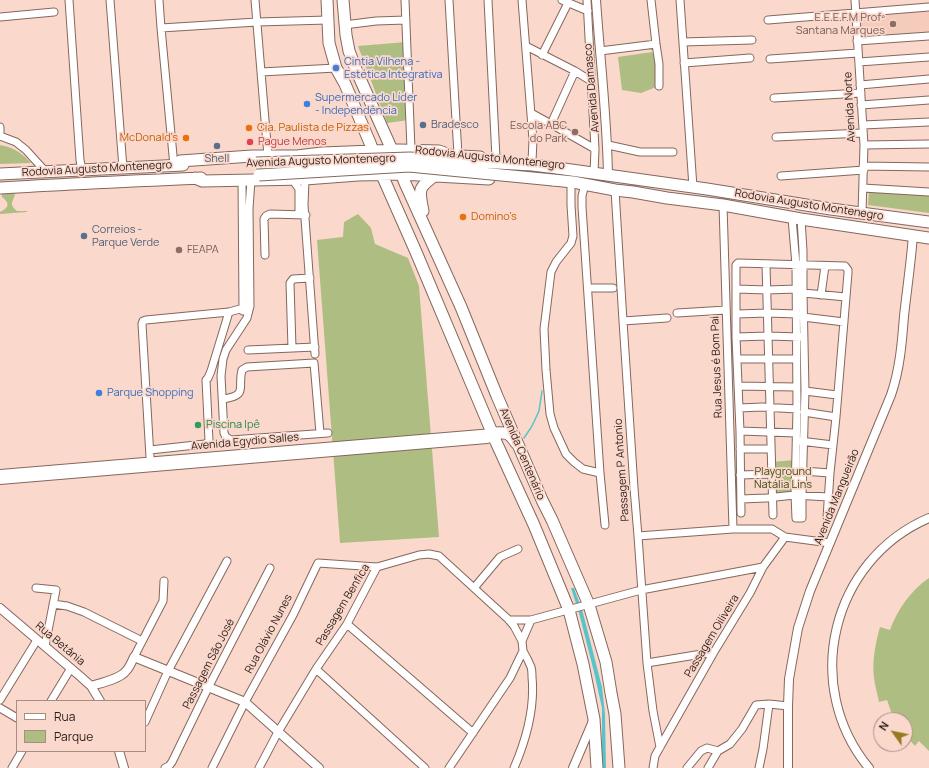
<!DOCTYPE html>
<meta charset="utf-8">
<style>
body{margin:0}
#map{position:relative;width:929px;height:768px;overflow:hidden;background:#fbd8cc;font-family:Manrope,sans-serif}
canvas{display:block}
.legend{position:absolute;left:16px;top:700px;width:130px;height:52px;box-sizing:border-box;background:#fbd8cc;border:1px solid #a78d84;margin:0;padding:5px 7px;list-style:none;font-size:12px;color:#281c18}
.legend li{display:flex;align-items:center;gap:8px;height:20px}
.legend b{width:20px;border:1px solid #a78d84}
.north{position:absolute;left:873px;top:712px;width:40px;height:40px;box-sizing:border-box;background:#fbd8cc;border:1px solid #a78d84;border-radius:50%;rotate:303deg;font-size:11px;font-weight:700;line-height:16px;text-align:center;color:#281c18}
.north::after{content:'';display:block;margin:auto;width:14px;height:18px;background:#957a22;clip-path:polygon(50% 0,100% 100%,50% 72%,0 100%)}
</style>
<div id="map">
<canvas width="929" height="768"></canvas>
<ul class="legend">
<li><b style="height:5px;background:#fff"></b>Rua</li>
<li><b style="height:11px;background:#aebe82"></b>Parque</li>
</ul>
<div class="north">N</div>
</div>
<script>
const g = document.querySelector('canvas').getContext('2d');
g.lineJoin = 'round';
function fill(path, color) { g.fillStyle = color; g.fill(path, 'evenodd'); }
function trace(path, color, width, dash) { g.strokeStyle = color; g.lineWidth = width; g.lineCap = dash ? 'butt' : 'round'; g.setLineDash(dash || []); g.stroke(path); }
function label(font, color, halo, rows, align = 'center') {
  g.font = font + ' Manrope,sans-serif'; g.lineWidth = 3.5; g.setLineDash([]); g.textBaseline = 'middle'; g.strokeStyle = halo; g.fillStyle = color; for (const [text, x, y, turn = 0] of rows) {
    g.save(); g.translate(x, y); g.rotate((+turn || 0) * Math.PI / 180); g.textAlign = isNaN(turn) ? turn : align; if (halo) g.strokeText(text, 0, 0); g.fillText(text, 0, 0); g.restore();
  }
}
const built = new Path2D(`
 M929 9V34L859 39 856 14Z`);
const green = new Path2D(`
 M406 42 409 120 387 123 358 46Z
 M652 52 659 64V86L641 93 622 90 618 57Z
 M0 145C13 147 22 153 31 163L0 164Z
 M869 190 929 194V213L868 205Z
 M15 192C15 201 7 203 17 211H27V212L0 214V212C8 208 11 204 2 197V193Z
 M358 214 371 228 375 244 408 258 419 286 439 537 340 543 317 240 343 237 344 222Z
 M796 460 795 495 772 497 771 462Z
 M929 578V751L919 741 915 746 905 735V720H894L887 700 879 702C878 696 876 690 875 684 871 665 875 645 880 627L890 630C897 610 911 590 929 578Z`);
const water = new Path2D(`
 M571 588H574L583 613 602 687 605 714 606 768H602V708L594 672 579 613Z`);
const stream = new Path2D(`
 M524 438 532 426 539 411 542 391`);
const minor = new Path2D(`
 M69 0 80 160 82 170
 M110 0 123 168
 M159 0 161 28 174 166
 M255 0 268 156
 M405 0 411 149
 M449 0 458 155
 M488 0 496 158
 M522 0 533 140 532 161
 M562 0 588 11
 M587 0 595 149 594 173
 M651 0 656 44 659 64V86
 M680 0 693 187
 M855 0 864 145 862 213
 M0 17 54 12
 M768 20 929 7
 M344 25 376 21 406 20
 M161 28 257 22 328 20
 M857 41 929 36
 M683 42 752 40
 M526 46 575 71 591 81
 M600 51 656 44
 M542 55 568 3
 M770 59 858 53
 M859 62 929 57
 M684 63 750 58
 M261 72 336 68
 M860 85 929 79
 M774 98 861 93
 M861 105 929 100
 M531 113 551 124 595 149
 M551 124 575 71
 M863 125 929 122
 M0 127V136
 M0 136 16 142 26 150 46 172
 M776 137 863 133
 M608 145 640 152H673
 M864 145 929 144
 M863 166 929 167
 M781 176 864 170
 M292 179 299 189V215
 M305 179 304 205 315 354
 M242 180 243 311
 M251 180 249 209 250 306 247 318 226 350 223 359 221 376 224 433 226 437 231 440 328 433
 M571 184V205L573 236 571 243 556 262 551 272 544 329 546 370 550 414 554 428 566 454 574 462 583 469 600 473
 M585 184 582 196V207L600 473 605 525
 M863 188 929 192
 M615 190 623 321 634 488 638 536 647 663 653 711 660 747
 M723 205 733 529
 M792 218 796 265 797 409 795 495 796 518H802V495L805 391 803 293V251L801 219
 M265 255 264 219 266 216 270 214 306 215
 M766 264 773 515
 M588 288H613
 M736 289 767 290 797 289
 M803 293 846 297
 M821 295 825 266
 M677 313 726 310
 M737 314 768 313 797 314
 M803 317 844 322
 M623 321 667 318
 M736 337 768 336 800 337
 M292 348 290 283 293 279 310 278
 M248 350 315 347
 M737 359H796
 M738 386 796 387
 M805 391 837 395
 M223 399C249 395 237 388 242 370L247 367 314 363 320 433
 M739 408 762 407 797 409
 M804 412 836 417
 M740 431 796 433
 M800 441 833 445
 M740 449H771
 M150 450 205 444 209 441 206 380 208 378 211 371 229 312
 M150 457 142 324 143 321 146 320 229 312 240 309 250 306
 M803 471 830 473
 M740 475 772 474
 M741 499 766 498 795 495 828 497
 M741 513 740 431 736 337V265L738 263 845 266 848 270V273L836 417 830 473 827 518
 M638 536 733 529H772L785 537 830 543
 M36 588 56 590 45 646
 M474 588 500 557 518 549
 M53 604 67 606 84 612 142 641
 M509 620H531L641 590 763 567
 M347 624 473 733
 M134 657 163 601 164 581
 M647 663 714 652
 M316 669 425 768
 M0 700 37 640
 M51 701 71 668
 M0 708 17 718
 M145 722 168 671 227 561
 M12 768 22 751
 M165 768 169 766 172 762 209 686 270 568
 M212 768 245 702 293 615 318 563 377 567 419 555 429 554 439 556 509 620 514 626 522 641
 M259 768 278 732 316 669 347 624 377 567
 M449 768 510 678 523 651 522 641 531 620
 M514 768C526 740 535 707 532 677 532 674 532 670 531 667 529 662 526 656 523 651
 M653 768 655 756 660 747 714 652 750 593 763 567 785 537
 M687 768 701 751 707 748 718 751
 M708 768 718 751 730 744 742 729 756 705 769 704 788 706
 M759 768 763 749 769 704`);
const tertiary = new Path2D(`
 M596 0C600 58 607 117 608 175
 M0 474 493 433
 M0 480 487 439
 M0 608 81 677 91 686 100 701
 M91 686C101 683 120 679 126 671 130 667 132 661 134 657L245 702 319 768
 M119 751 124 768
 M573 768 593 721
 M788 768V706L789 679 798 628 810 591 891 395C900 369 902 342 904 316 907 289 911 262 913 235
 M869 768C801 686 831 560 929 518`);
const primary = new Path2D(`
 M327 0 329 43 336 68 345 84 370 143 382 175 416 252 496 442 534 525 569 610 583 664 594 719 597 768
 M343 0 346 35 349 51 357 72 392 150 405 183 461 307 497 396 542 500 552 520 589 605 606 662 611 693 615 714 619 768
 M443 155 480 157
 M177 165 180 161 252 156H297L322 153 399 150 439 151 450 155
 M557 168 707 189 831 209 929 222
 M0 174 183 165
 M195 178 202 181 305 179 358 175 401 174 489 179
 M553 180 573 182 615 190 633 192 667 198 723 205 801 219 929 238
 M0 188C67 184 134 181 201 178
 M423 211C419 190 417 188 436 175
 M493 433C505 432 509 432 516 443`);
const primaryBridge = new Path2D(`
 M256 163 410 158 532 165 557 168
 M259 175 409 166 553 180`);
const markers = [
 [893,24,4,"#8d6e63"],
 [336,68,4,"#3f7fe0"],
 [307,104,4,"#3f7fe0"],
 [423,125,4,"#5c6f8a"],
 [249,128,4,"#e8710a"],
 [575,132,4,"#8d6e63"],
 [186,138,4,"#e8710a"],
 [250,142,4,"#e0444e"],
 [217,146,4,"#5c6f8a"],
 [463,217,4,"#e8710a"],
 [84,236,4,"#5c6f8a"],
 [179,250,4,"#8d6e63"],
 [99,393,4,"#3f7fe0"],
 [198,425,4,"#2e9e5b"]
];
const educationNames = [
 ["E.E.E.F.M Profº",885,18],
 ["Santana Marques",885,31],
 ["Escola ABC",567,126],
 ["do Park",567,139],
 ["FEAPA",187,250,"left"]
];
const shopNames = [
 ["Cintia Vilhena -",344,62],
 ["Estética Integrativa",344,75],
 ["Supermercado Líder",315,98],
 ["- Independência",315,111],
 ["Parque Shopping",107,393]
];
const streetNames = [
 ["Avenida Damasco",592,88,-95],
 ["Avenida Norte",850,107,-93],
 ["Rodovia Augusto Montenegro",490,158,6],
 ["Avenida Augusto Montenegro",321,161,-2],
 ["Rodovia Augusto Montenegro",97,169,-3],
 ["Rodovia Augusto Montenegro",809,205,9],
 ["Rua Jesus é Bom Pai",717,367,-92],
 ["Avenida Egydio Salles",245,442,-5],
 ["Avenida Centenário",522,454,67],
 ["Passagem P Antonio",622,470,-94],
 ["Avenida Mangueirão",837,497,-68],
 ["Passagem Benfica",343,605,-59],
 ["Rua Olávio Nunes",269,634,-62],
 ["Passagem Oiliveira",712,636,-59],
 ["Rua Betânia",60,644,40],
 ["Passagem São José",209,664,-63]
];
const serviceNames = [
 ["Bradesco",431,125],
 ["Shell",217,159,"center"],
 ["Correios -",92,230],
 ["Parque Verde",92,243]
];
const foodNames = [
 ["Cia. Paulista de Pizzas",257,128],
 ["McDonald's",178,138,"right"],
 ["Domino's",471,217]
];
const healthNames = [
 ["Pague Menos",258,142]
];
const leisureNames = [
 ["Piscina Ipê",206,425]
];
const parkNames = [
 ["Playground",783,472],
 ["Natália Lins",783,485]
];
fill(built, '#f5cbbc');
fill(green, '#aebe82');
fill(water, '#58c3c9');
trace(stream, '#58c3c9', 1.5);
trace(minor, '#85675d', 9);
trace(tertiary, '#85675d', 10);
trace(primary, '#85675d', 13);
trace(minor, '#fff', 7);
trace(tertiary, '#fff', 8);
trace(primary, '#fff', 11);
trace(primaryBridge, '#85675d', 13, []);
trace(primaryBridge, '#fff', 11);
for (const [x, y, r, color] of markers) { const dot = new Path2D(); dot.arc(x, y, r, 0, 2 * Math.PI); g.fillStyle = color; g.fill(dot); trace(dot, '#fbd8cc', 1.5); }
label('11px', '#785e54', '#fbd8cc', educationNames, 'right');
label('11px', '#366cbe', '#fbd8cc', shopNames, 'left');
label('11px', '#281c18', '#fbd8cc', streetNames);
label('11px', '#4e5e75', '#fbd8cc', serviceNames, 'left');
label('11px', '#c56008', '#fbd8cc', foodNames, 'left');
label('11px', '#be3a42', '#fbd8cc', healthNames, 'left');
label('11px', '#27864d', '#fbd8cc', leisureNames, 'left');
label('11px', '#434e1a', '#fbd8cc', parkNames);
</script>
